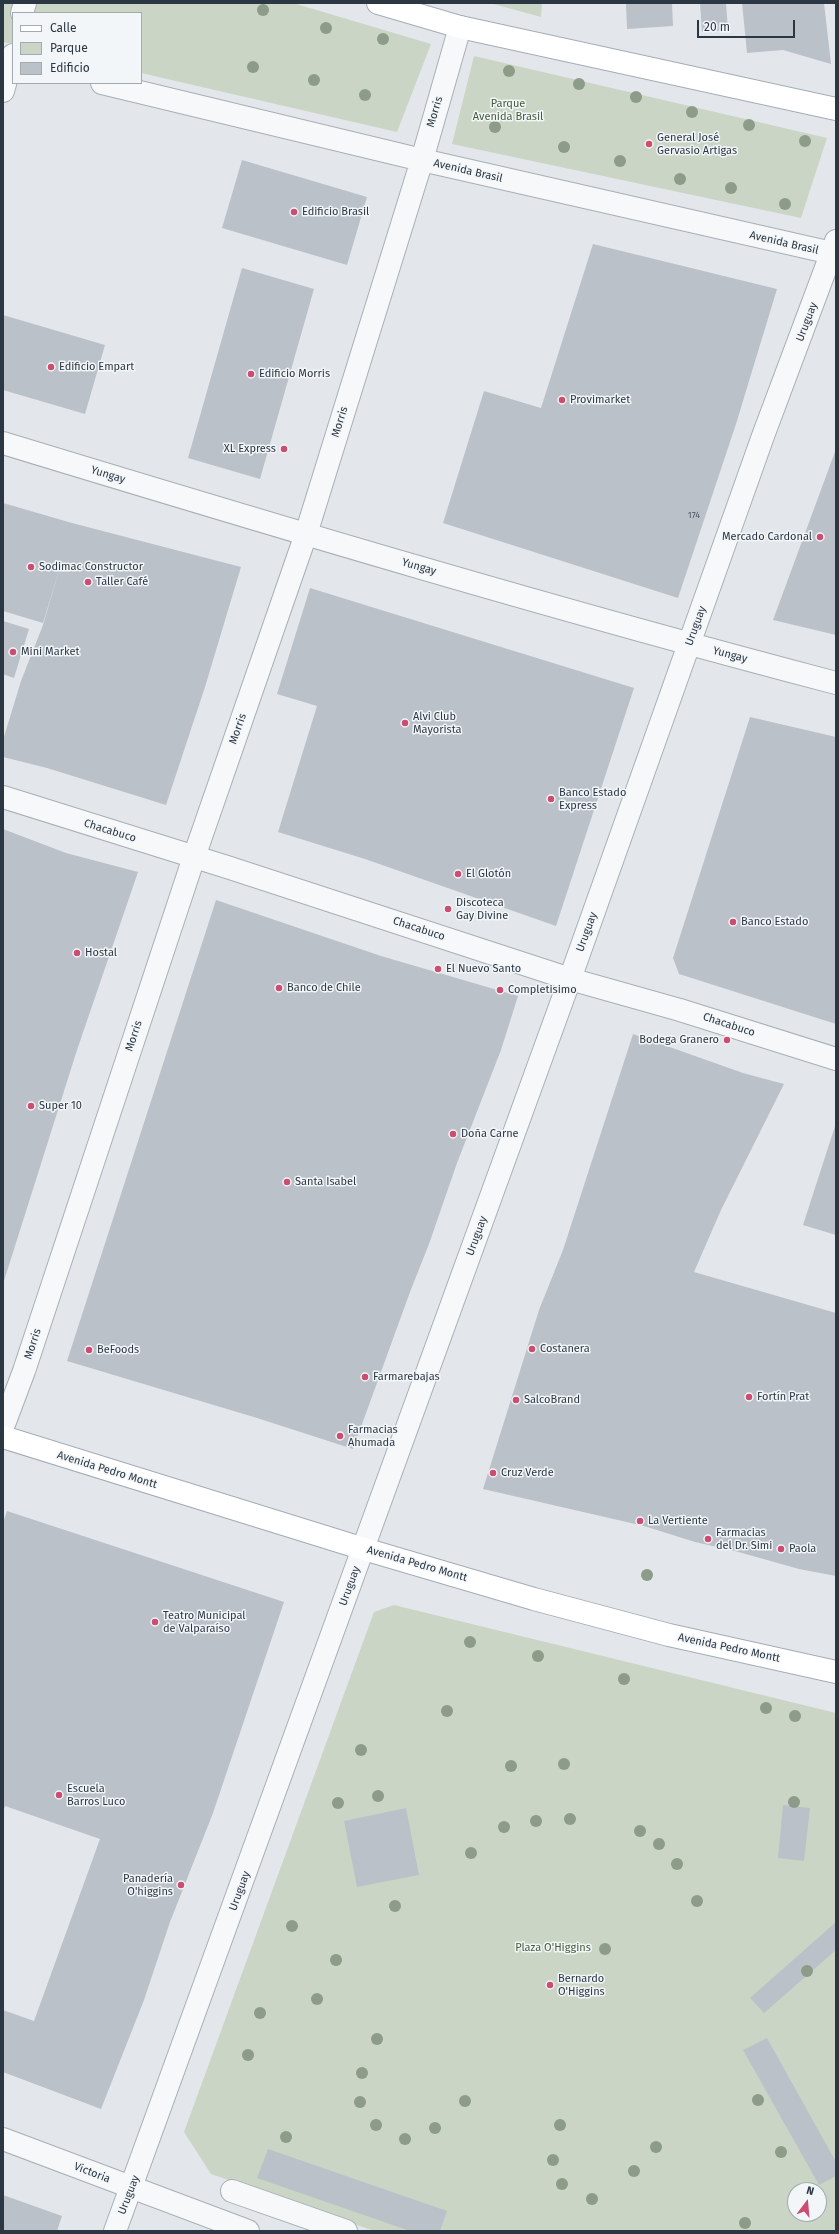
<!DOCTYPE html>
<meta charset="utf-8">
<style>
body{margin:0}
#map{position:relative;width:839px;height:2234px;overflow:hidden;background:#e3e7eb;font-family:"Fira Sans",sans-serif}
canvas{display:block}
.frame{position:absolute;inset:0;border:4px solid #2b3743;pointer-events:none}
.legend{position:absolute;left:12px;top:12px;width:130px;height:72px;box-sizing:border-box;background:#f3f6f8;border:1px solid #a3aab0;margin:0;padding:5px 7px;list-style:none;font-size:12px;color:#2b3743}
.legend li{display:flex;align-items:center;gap:8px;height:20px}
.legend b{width:20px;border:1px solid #a3aab0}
.north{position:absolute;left:787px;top:2182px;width:40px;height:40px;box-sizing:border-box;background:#f3f6f8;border:1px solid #a3aab0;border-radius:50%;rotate:16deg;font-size:11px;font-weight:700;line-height:16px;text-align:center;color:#2b3743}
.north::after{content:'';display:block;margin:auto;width:14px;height:18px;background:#cb4d71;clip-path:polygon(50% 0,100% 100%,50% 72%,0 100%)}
.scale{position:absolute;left:697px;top:20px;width:98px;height:18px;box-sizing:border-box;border:2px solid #2b3743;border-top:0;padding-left:5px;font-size:12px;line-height:14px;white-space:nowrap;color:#2b3743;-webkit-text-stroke:3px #f3f6f8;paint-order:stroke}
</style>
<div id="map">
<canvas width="839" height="2234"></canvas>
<div class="frame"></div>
<ul class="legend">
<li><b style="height:5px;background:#fff"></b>Calle</li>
<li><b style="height:11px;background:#cbd5c5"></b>Parque</li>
<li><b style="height:11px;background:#bbc1c8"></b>Edificio</li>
</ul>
<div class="north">N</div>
<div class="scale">20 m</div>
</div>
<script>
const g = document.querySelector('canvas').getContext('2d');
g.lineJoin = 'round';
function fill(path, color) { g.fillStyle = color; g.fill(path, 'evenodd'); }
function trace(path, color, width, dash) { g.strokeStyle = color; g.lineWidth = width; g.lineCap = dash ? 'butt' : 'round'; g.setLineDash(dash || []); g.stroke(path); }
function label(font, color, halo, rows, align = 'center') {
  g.font = font + ' "Fira Sans",sans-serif'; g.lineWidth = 3; g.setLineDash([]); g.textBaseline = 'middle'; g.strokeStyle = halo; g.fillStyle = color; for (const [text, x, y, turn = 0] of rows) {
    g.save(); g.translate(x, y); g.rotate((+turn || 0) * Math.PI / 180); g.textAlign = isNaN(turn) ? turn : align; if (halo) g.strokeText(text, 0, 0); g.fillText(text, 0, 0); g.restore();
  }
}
const green = new Path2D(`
 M3 3H293L431 44 397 132 141 73V13H13V44L3 42Z
 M490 3H542L541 17Z
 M474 56 827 138 801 218 452 144Z
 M394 1605 836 1713V2231H374L211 2174 184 2132 374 1612ZM795 2190H819V2214H795Z`);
const building = new Path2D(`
 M626 3H672L673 26 627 29Z
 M700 3H726L728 30 702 32Z
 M742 3H824L831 64 783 50 747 53Z
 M242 160 367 197 347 265 222 228Z
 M593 244 777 289 736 424 678 598 443 523 484 391 541 408Z
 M242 268 314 289 260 479 188 458Z
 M3 315 105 345 85 414 3 390Z
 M836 449V635L773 620Z
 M3 503 72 523 241 567 205 687 166 805 47 768 3 757V740L21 681 43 625 61 564 43 623 3 611Z
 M310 588 634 688 556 926 365 859 278 832 317 706 277 694Z
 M3 621 29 629 14 678 3 674Z
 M750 717 836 737V1024L679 974 673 958Z
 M3 829 66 853 138 872 77 1050 3 1284Z
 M216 900 381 956 518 996 501 1050 457 1163 429 1244 410 1292 353 1449 257 1418 67 1361Z
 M633 1034 743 1073 784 1084 721 1210 694 1272 836 1313V1576L799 1569 735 1551 695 1542 644 1526 483 1489 539 1310 563 1250Z
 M836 1123V1235L803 1225Z
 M7 1511 284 1602 213 1813 170 1922 144 2000 101 2109 3 2072V2010L34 2021 100 1839 5 1806 3 1811V1523Z
 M783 1805 810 1808 804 1861 778 1858Z
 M406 1808 419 1875 357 1887 344 1821Z
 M836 1922V1950L764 2013 750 1998Z
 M767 2038 836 2162V2176L819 2185 743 2050Z
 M268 2149 447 2211 440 2231H410L257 2178Z
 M3 2195 62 2216 57 2231H3Z`);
const minor = new Path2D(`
 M22 13 25 3
 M102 83 422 160 836 254
 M3 91 13 55
 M3 443C279 527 557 610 836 683
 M3 797 227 867 570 979 680 1010 836 1059
 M3 1427 24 1371 194 857 306 534 422 160 460 27
 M3 2139 248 2231
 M232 2191 346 2231
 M115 2231 570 979 763 436 836 241`);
const major = new Path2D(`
 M378 3 460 27 836 109
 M3 1437 364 1549 534 1599 669 1635 836 1672`);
const trees = [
 [263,10],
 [326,28],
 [383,39],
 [253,67],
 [509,71],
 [314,80],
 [579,84],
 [365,95],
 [636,97],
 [692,112],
 [749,125],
 [495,127],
 [805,141],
 [564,147],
 [620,161],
 [680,179],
 [731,188],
 [785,204],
 [647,1575],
 [470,1642],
 [538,1656],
 [624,1679],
 [766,1708],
 [447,1711],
 [795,1716],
 [361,1750],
 [564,1764],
 [511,1766],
 [378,1796],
 [794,1802],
 [338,1803],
 [570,1819],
 [536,1821],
 [504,1827],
 [640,1831],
 [659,1844],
 [471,1853],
 [677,1864],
 [697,1901],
 [395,1906],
 [292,1926],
 [605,1949],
 [336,1960],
 [807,1971],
 [317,1999],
 [260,2013],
 [377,2039],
 [248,2055],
 [362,2073],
 [758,2100],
 [465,2101],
 [360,2102],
 [376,2125],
 [560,2125],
 [435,2128],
 [286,2137],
 [405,2139],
 [656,2147],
 [781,2152],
 [553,2160],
 [634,2171],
 [562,2184],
 [592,2199],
 [745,2223]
];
const markers = [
 [649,144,4,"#cb4d71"],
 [294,212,4,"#cb4d71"],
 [51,367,4,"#cb4d71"],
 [251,374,4,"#cb4d71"],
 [562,400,4,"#cb4d71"],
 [284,449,4,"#cb4d71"],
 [820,537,4,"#cb4d71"],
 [31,567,4,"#cb4d71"],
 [88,582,4,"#cb4d71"],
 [13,652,4,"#cb4d71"],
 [405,723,4,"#cb4d71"],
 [551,799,4,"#cb4d71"],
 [458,874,4,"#cb4d71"],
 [448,909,4,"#cb4d71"],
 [733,922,4,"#cb4d71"],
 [77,953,4,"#cb4d71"],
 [438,969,4,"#cb4d71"],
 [279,988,4,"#cb4d71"],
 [500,990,4,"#cb4d71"],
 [727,1040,4,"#cb4d71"],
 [31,1106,4,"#cb4d71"],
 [453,1134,4,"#cb4d71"],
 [287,1182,4,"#cb4d71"],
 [532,1349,4,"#cb4d71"],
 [89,1350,4,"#cb4d71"],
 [365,1377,4,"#cb4d71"],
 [749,1397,4,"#cb4d71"],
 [516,1400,4,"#cb4d71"],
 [340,1436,4,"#cb4d71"],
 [493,1473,4,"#cb4d71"],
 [640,1521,4,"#cb4d71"],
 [708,1539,4,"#cb4d71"],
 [781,1549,4,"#cb4d71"],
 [155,1622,4,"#cb4d71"],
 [59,1795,4,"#cb4d71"],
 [181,1885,4,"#cb4d71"],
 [550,1985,4,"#cb4d71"]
];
const numberNames = [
 ["174",694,515]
];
const parkNames = [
 ["Parque",508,104],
 ["Avenida Brasil",508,117],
 ["Plaza O'Higgins",553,1948]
];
const streetNames = [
 ["Morris",435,112,-74],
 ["Avenida Brasil",468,171,13],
 ["Avenida Brasil",784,243,13],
 ["Uruguay",807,322,-69],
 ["Morris",340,422,-73],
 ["Yungay",108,475,17],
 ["Yungay",419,567,16],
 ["Uruguay",696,626,-70],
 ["Yungay",730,655,15],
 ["Morris",238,729,-71],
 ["Chacabuco",110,831,17],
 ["Chacabuco",419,929,18],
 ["Uruguay",587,932,-70],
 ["Chacabuco",729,1025,18],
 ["Morris",134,1036,-72],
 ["Uruguay",477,1236,-70],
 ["Morris",33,1344,-72],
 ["Avenida Pedro Montt",107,1470,17],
 ["Avenida Pedro Montt",417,1564,16],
 ["Uruguay",350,1586,-70],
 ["Avenida Pedro Montt",729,1648,12],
 ["Uruguay",240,1891,-70],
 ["Victoria",92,2173,21],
 ["Uruguay",129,2195,-69]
];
const poiNames = [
 ["General José",657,138],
 ["Gervasio Artigas",657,151],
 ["Edificio Brasil",302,212],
 ["Edificio Empart",59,367],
 ["Edificio Morris",259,374],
 ["Provimarket",570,400],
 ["XL Express",276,449,"right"],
 ["Mercado Cardonal",812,537,"right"],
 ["Sodimac Constructor",39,567],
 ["Taller Café",96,582],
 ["Mini Market",21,652],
 ["Alvi Club",413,717],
 ["Mayorista",413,730],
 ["Banco Estado",559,793],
 ["Express",559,806],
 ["El Glotón",466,874],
 ["Discoteca",456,903],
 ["Gay Divine",456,916],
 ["Banco Estado",741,922],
 ["Hostal",85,953],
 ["El Nuevo Santo",446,969],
 ["Banco de Chile",287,988],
 ["Completisimo",508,990],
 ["Bodega Granero",719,1040,"right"],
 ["Super 10",39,1106],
 ["Doña Carne",461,1134],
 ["Santa Isabel",295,1182],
 ["Costanera",540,1349],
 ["BeFoods",97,1350],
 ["Farmarebajas",373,1377],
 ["Fortín Prat",757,1397],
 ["SalcoBrand",524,1400],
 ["Farmacias",348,1430],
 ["Ahumada",348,1443],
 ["Cruz Verde",501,1473],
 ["La Vertiente",648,1521],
 ["Farmacias",716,1533],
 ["del Dr. Simi",716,1546],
 ["Paola",789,1549],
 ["Teatro Municipal",163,1616],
 ["de Valparaíso",163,1629],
 ["Escuela",67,1789],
 ["Barros Luco",67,1802],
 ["Panadería",173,1879,"right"],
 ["O'higgins",173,1892,"right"],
 ["Bernardo",558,1979],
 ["O'Higgins",558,1992]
];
fill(green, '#cbd5c5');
fill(building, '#bbc1c8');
trace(minor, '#a8afb5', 24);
trace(major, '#a3adb6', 24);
trace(minor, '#f6f8f9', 22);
trace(major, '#fff', 22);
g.fillStyle = '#8c9c89';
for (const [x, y] of trees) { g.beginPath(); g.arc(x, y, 6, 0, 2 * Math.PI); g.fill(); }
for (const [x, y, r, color] of markers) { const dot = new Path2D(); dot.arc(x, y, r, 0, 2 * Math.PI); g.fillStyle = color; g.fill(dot); trace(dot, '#f3f6f8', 1.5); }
label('9px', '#4f5a64', null, numberNames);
label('11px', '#455e39', '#f3f6f8', parkNames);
label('11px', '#2b3743', '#f3f6f8', streetNames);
label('11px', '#2b3743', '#f3f6f8', poiNames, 'left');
</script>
